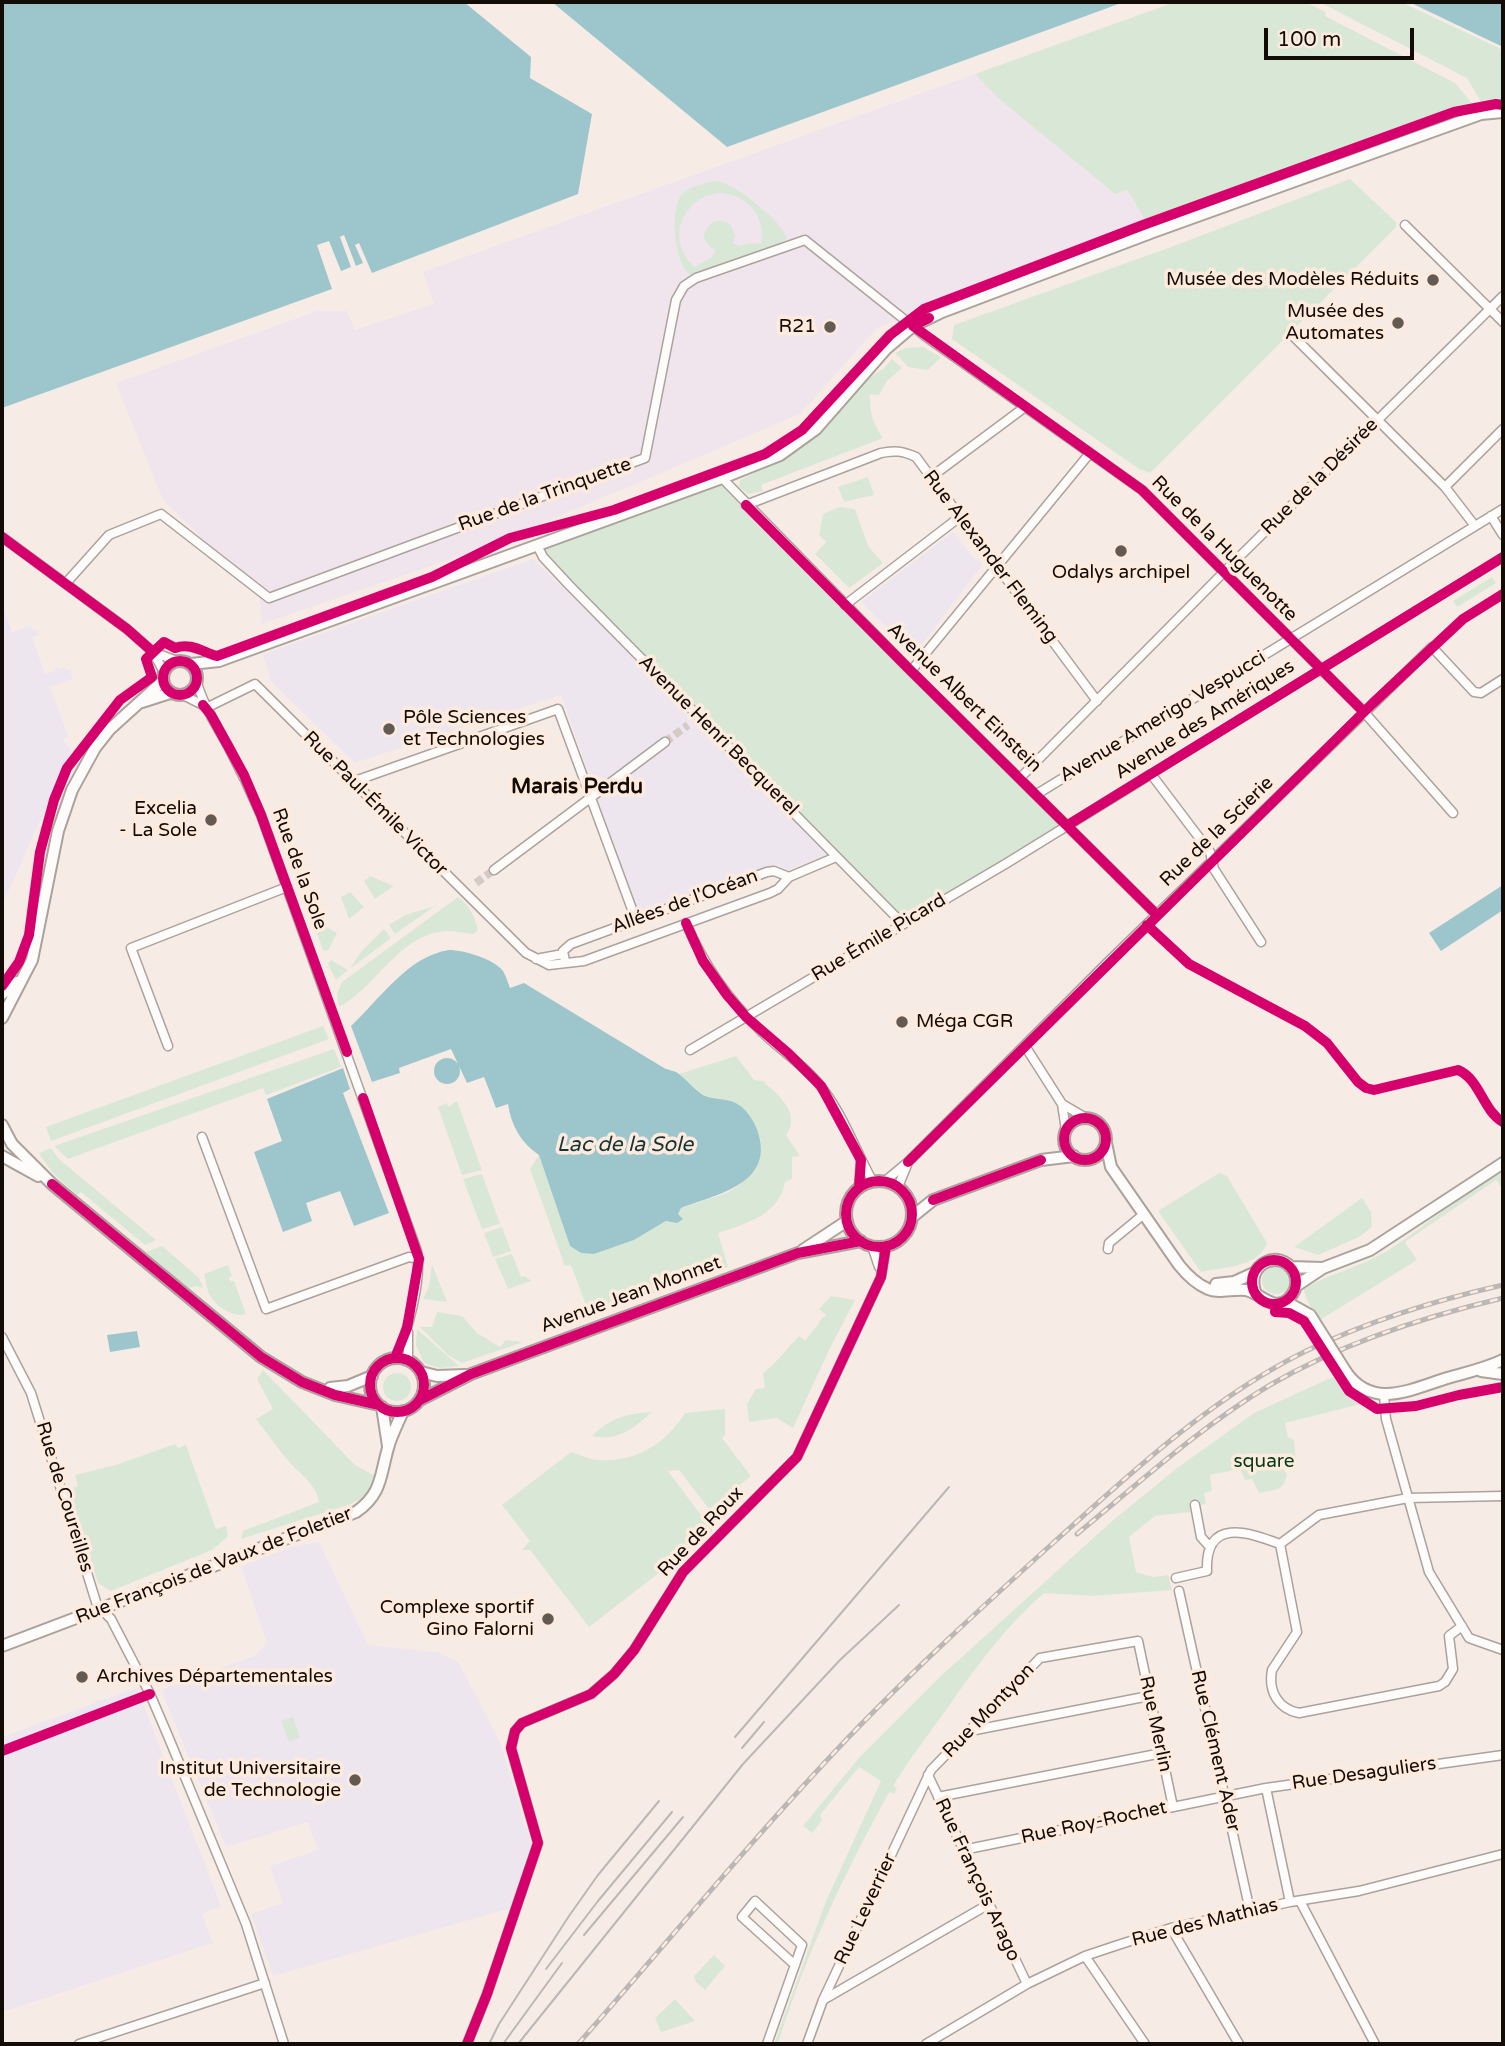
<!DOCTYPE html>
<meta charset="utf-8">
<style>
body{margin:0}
#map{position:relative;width:1505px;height:2046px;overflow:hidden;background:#f7ece5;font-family:"Varela Round",sans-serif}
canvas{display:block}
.frame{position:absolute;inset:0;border:4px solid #130b06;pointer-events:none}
.scale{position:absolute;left:1264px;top:28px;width:150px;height:32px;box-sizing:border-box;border:4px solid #130b06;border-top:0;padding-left:9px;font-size:21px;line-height:24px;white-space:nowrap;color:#130b06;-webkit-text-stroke:5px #ffebdd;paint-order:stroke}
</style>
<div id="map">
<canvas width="1505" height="2046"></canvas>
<div class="frame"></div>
<div class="scale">100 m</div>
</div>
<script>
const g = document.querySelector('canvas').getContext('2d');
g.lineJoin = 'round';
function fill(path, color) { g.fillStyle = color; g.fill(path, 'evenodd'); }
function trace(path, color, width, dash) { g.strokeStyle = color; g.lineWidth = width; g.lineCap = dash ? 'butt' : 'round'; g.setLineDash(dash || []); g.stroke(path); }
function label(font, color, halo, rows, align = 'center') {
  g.font = font + ' "Varela Round",sans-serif'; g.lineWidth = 7; g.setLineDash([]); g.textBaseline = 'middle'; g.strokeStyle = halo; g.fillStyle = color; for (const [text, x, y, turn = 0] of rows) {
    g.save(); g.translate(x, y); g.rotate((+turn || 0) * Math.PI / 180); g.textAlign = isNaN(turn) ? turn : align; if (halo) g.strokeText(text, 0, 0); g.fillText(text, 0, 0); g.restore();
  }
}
const industrial = new Path2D(`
 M975 74 999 99 1115 194 1127 190 1146 221 1143 225 934 308 877 328 800 414 489 546 262 624 259 594 163 500 116 383 317 311H347L355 330 434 304 423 272Z`);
const education = new Path2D(`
 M953 532 972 556 983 564 914 655 861 602Z
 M533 559 645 668 827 855 788 870 776 864 638 914 561 695 355 763 271 682 263 654Z
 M2 604 12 632 30 626 40 634 32 637 45 674 53 671 56 667 60 669 65 667 66 670 69 669 73 679 50 687 68 735 63 741 72 750 2 905Z
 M319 1542 368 1645 437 1652 458 1662 500 1742 531 1843 511 1908 273 1976 251 1914 283 1903 270 1866 318 1850 308 1822 226 1847 161 1690 254 1656 267 1643 241 1566 291 1547Z
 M137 1688 221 1906 202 1914 213 1943 2 2012V1737L95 1703 96 1700 106 1699Z`);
const green = new Path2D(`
 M1175 2H1305L1326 12 1325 16 1455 83 1481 114 1153 232 1143 225 1146 221 1127 190 1115 194 999 99 975 74Z
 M1319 2H1401L1503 50V106L1484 107 1467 78Z
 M1350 179 1396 222V227L1150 473 1139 469 952 339 954 325 1171 247Z
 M718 181C735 184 782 221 787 238L779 245 691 276C674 263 669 210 682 194 689 186 709 182 718 181ZM719 193C747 194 766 216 761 244L751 243 739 246 733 243 735 235 730 224C717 216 705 223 704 238L710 247 716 250 712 257 695 267C665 241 681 198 719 193Z
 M923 347 941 357 928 370 908 367 895 353 906 348Z
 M892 359 902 368 887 381 879 395 870 394C869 411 873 424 883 438L761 485 763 491 748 494 739 487 740 480 774 464 811 440 870 377 883 369Z
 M868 477 874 495 844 502 838 487Z
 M722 478 1068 825 903 924 569 585 537 545Z
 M840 507 855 509 868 546 883 563 849 588 815 554 826 542 819 535 823 514Z
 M1492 577 1496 583 1457 607 1453 601Z
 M370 876 394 886 375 899 364 881Z
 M350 892 364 907 349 919 341 897Z
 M458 897C469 905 475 916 478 930L473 934C464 933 455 931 446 931 399 934 377 987 339 1007L337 994 342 982Z
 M435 906 395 934 389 925 405 915Z
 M312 919 337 933 328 951 323 950Z
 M384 929 391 938 350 969 360 953Z
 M331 960 348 970 336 980 328 964Z
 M323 1026 329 1039 51 1141 46 1127Z
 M334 1049 341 1067 266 1095 263 1088 68 1159 54 1146Z
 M736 1056 754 1080 763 1081C778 1095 802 1113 786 1135L800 1156 792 1157V1179L785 1182C780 1214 746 1224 718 1233L728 1267 590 1316 571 1265 565 1266 530 1169 539 1155 570 1246 581 1253 594 1254 634 1240 667 1221 682 1219 678 1214 681 1208 727 1193 742 1183 711 1098 701 1093 679 1074Z
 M457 1101 482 1170 462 1175 438 1107 447 1103 448 1107Z
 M51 1148 59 1159 156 1240 145 1245 81 1192 77 1195C62 1182 49 1171 39 1153Z
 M1503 1172V1189L1496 1180 1405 1242 1417 1260 1320 1320C1313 1311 1305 1300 1304 1289 1330 1273 1361 1267 1387 1251 1426 1226 1462 1193 1503 1172Z
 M1219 1173 1227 1176 1267 1243C1258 1268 1223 1267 1201 1272L1158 1211Z
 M482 1174 500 1224 482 1229 463 1179Z
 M1362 1198 1371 1212 1372 1227 1359 1237 1318 1255 1294 1247Z
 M502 1227 511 1251 493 1257 484 1233Z
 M162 1246 199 1278 203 1288 196 1286 189 1288 146 1252Z
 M512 1254 521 1277 525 1276 531 1281 508 1289 495 1259Z
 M432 1264 447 1302 423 1299 429 1286Z
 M228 1265 232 1276 229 1277 231 1282 234 1281 246 1314C234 1318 218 1308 211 1297 207 1292 206 1281 204 1274Z
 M1262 1280a14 14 0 1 1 28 0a14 14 0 1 1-28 0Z
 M831 1296 855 1300 830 1348 793 1428 777 1418 749 1422 747 1404 756 1389 765 1388 763 1373C777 1363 787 1348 799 1336L805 1341 819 1323 818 1322 826 1315 819 1309Z
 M437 1312 462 1316 477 1333 500 1347 506 1340 523 1342 462 1363 448 1355 420 1327H432Z
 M563 1314 570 1325 554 1331 550 1319Z
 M417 1329 459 1366 440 1368 424 1363 416 1345Z
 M263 1370 355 1465 375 1476 368 1494 351 1504 241 1539 243 1531 319 1502C317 1485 300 1474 290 1463 278 1449 267 1433 256 1419L273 1409 257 1379Z
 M383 1387a14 14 0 1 1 28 0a14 14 0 1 1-28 0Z
 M1339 1374 1349 1391 1369 1402 1285 1423 1288 1437 1294 1440 1296 1462 1286 1464 1283 1469 1287 1474C1284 1492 1275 1489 1259 1493L1252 1479 1245 1480 1240 1469 1210 1475 1212 1491 1204 1493 1206 1504 1190 1506V1512L1155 1516 1129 1537 1136 1572 1153 1577 1168 1575 1172 1590 1092 1596 1044 1593C1005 1627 975 1668 946 1710 928 1735 909 1760 893 1786L897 1788 894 1794 890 1792 887 1796C843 1877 805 1956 778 2044H774L826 1901 881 1781 859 1767 820 1815 822 1820 812 1833 803 1826 858 1759 942 1675 1111 1522 1177 1468 1254 1413Z
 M725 1409V1435L722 1438 751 1476 709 1509 679 1470 668 1471 713 1531 589 1627 530 1550H522L530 1541 502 1505 571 1452C579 1454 589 1459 597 1460 634 1463 666 1444 685 1413Z
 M652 1412C634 1428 618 1442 592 1436 612 1417 625 1414 652 1412Z
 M175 1444 178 1448 186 1445 216 1529 226 1526 228 1536 212 1550 111 1591 98 1583 68 1489 78 1486 75 1475 116 1465Z
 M293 1717 300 1738 289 1742 281 1721Z
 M714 1955 725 1966 705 1990 696 1982 694 1976Z
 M675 1999 695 2021 661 2032 655 2018Z`);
const water = new Path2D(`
 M2 2H464L531 57 530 78 592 114 578 194 372 273 359 243 355 245 363 263 356 266 344 235 340 237 351 267 341 271 329 241 317 245 332 289 2 408Z
 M552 2H1124L727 147Z
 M1409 2H1503V47Z
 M1503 885V910L1441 951 1429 933Z
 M449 950C464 950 494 959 503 971 506 976 508 983 510 988L524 983 664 1068C668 1070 676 1071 679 1074 687 1080 694 1089 703 1095 715 1101 728 1097 739 1105 749 1112 756 1124 759 1136 772 1185 714 1195 681 1208L678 1214 683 1219 677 1223 666 1221 634 1240 594 1254 581 1253 570 1246 539 1155C521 1143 511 1125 508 1104L496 1108 484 1077 467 1083 451 1049 399 1068 400 1073 372 1082 351 1026C380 999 408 956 449 950Z
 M434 1071a13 13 0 1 1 26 0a13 13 0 1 1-26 0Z
 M343 1068 350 1089 343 1093 389 1213 354 1226 340 1191 306 1203 312 1221 283 1232 254 1152 282 1141 267 1099Z
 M137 1331 140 1347 110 1352 107 1335Z`);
const minorTunnel = new Path2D(`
 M665 742 688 725
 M476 883 494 870`);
const pedestrian = new Path2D(`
 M1151 774 1503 557`);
const minor = new Path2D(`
 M1405 225 1503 322
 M1290 333 1445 487 1475 526
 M931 477 1025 407
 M722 478 906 666 1157 915
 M1445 487 1503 429
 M746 505 881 453C894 450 903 451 916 457L1097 701
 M1491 516 1503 535
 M2 537 127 629 153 652 164 672
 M537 545 543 557 569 585 903 924
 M66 583 109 535 161 514 269 598 645 458 676 300 684 286 696 278 805 240 925 336 1142 490 1364 712 1453 813
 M845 605 961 516
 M153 652 177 661
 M911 671 1090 453
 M197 683C204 706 216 725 228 746 240 769 251 792 261 815L417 1251C422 1279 408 1333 395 1358
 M183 695 203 705
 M206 708 255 684 526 953 549 965 584 961 770 893 778 889 789 877 774 871 767 872 571 944 563 951 565 961
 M1020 778 1224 572 1503 296
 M352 782 558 709 636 920
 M1037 794 1503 509
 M494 870 665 742
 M789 877 836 857
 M686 923C704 966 729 1001 763 1033 781 1050 802 1064 818 1083 842 1111 855 1150 873 1182
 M536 959 563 954
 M168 1046 131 948 287 887
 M1025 1046 1062 1104 1066 1130
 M690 1050 1007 863 1151 774 1210 852 1214 869 1261 942
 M1062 1104 1086 1118
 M202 1137 266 1309 409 1257 419 1259
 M884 1182 908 1162 1107 963 1432 647 1474 692 1481 693 1503 679
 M898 1187 907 1165
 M859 1188 861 1160
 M872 1246 879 1267
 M1108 1249 1109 1243 1144 1214
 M408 1332V1360
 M2 1337 31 1393 97 1605 111 1619 150 1694 168 1736 246 1924 284 2044
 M1384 1395 1386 1419 1429 1572 1469 1638 1503 1650
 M1195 1505 1201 1537 1210 1547
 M1176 1578 1207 1571C1205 1517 1248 1532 1280 1544
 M1179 1591 1250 1911
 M1462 1626 1449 1636 1453 1669 1445 1682 1439 1686 1299 1713C1278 1709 1268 1691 1272 1670L1297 1632 1280 1544 1319 1515 1408 1498 1503 1496
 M970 1731 1149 1696
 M928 1775 1027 1984
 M1266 1788 1290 1902
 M938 1797 1162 1753
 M963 1850 1266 1788 1503 1755
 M1300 1901 1375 2044
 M1171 1928 1239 2044
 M1085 1956 1145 2044
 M823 2000 989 1904
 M79 2044 265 1983
 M467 2044 487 1994 538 1843 511 1748 515 1731 522 1723 591 1694 614 1674 634 1650 683 1572 797 1457 881 1277 886 1246
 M767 2044 802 1945 755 1901 742 1917 795 1965
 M807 2044 823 2000 931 1770 1040 1658 1138 1641 1173 1807
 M926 2044 1027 1984 1085 1956 1118 1945 1171 1928 1290 1902 1359 1891 1503 1854`);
const tertiary = new Path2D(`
 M163 678a17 17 0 1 1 34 0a17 17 0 1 1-34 0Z
 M191 664 219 661 722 478 780 455 816 429 886 349 913 326 942 312 1153 232 1481 114 1503 112
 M142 702 170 693
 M2 994 17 982
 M2 1018 32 960 58 831 72 790 95 748 110 729 163 681
 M1064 1139a21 21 0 1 1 42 0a21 21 0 1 1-42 0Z
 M2 1125 12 1144 52 1184 261 1357 302 1382 335 1395 379 1405
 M1106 1143 1111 1167 1179 1265C1187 1275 1196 1284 1208 1289 1219 1294 1234 1288 1246 1290 1262 1293 1277 1318 1293 1293 1297 1287 1297 1279 1294 1272 1281 1247 1243 1264 1256 1294
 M2 1156 38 1176
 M846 1214a33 33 0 1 1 66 0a33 33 0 1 1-66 0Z
 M912 1217 933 1200 1041 1160 1074 1156
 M803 1250 847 1221
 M1290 1267 1323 1268
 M1216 1284 1234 1282 1254 1273
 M1296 1286 1323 1268 1370 1250 1503 1163
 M1281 1303 1292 1305 1310 1315
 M370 1385a27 27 0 1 1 54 0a27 27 0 1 1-54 0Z
 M1481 1371 1503 1374
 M421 1372 437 1376 465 1375
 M1346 1372C1374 1412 1415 1387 1451 1377 1469 1372 1486 1368 1503 1360
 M330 1388 348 1386 372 1376
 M420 1400 471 1374 798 1253 861 1241
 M382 1407 388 1446
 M2 1646 356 1512C382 1494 380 1476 388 1448 391 1436 398 1423 403 1411`);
const tram = new Path2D(`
 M735 1737 949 1487
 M742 1748 764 1722
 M584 1935 683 1817
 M546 1969 598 1901 672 1812
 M489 2044 499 2024 569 1916 598 1875 659 1801
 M503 2044 562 1963
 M518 2044 743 1764 840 1660 899 1605`);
const rail = new Path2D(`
 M1077 1534C1140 1482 1200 1427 1270 1385 1342 1343 1423 1317 1503 1298
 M578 2044C667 1943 752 1839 845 1741 911 1672 982 1607 1053 1543 1132 1472 1211 1398 1306 1351 1369 1321 1436 1300 1503 1285`);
const tertiaryBridge = new Path2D(`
 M1310 1315 1346 1372`);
const cycleway = new Path2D(`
 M929 318 913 326 1142 490 1364 712
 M746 505 906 666 1157 915
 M2 537 127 629 153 652
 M163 678a17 17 0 1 1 34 0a17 17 0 1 1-34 0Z
 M203 705 211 715 244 775 261 815 347 1052
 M1068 825 1503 557
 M686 923 703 961 727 995 746 1017 788 1053 821 1086 861 1160 859 1188
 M1147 925 1189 964 1305 1026 1327 1043 1358 1082 1366 1088 1374 1090 1458 1070C1480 1079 1483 1111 1503 1122
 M2 986 19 962 29 935 40 852 54 800 67 768 120 700 152 677 146 659 164 642 175 648C190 642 203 652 217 656L432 577 510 538 614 510 765 454 802 430 890 335 924 309 1143 225 1454 112 1496 104 1503 105
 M363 1098 419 1259 407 1328 395 1358
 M1064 1139a21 21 0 1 1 42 0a21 21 0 1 1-42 0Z
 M908 1162 1372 704 1463 619 1503 594
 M846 1214a33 33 0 1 1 66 0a33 33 0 1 1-66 0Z
 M52 1184 261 1357 302 1382 335 1395 379 1405
 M933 1200 1041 1160
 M1252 1282a22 22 0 1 1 44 0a22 22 0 1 1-44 0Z
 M1276 1304 1275 1312 1289 1313 1304 1321 1349 1391 1377 1409 1416 1406 1459 1395 1503 1387
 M370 1385a27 27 0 1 1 54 0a27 27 0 1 1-54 0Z
 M420 1400 471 1374 798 1253 861 1241
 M2 1751 150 1694
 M467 2044 487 1994 538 1843 511 1748 515 1731 522 1723 591 1694 614 1674 634 1650 683 1572 797 1457 881 1277 886 1246`);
const markers = [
 [1433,280,7,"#635a54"],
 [1398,323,7,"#635a54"],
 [830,327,7,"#635a54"],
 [1121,551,7,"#635a54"],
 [389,729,7,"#635a54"],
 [211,820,7,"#635a54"],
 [902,1022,7,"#635a54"],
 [548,1619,7,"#635a54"],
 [82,1677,7,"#635a54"],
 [355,1780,7,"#635a54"]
];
const poiNames = [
 ["Musée des Modèles Réduits",1419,280],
 ["Musée des",1384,312],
 ["Automates",1384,334],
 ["R21",816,327],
 ["Odalys archipel",1121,573,"center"],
 ["Pôle Sciences",403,718,"left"],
 ["et Technologies",403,740,"left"],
 ["Excelia",197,809],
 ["- La Sole",197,831],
 ["Méga CGR",916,1022,"left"],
 ["Complexe sportif",534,1608],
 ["Gino Falorni",534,1630],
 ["Archives Départementales",96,1677,"left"],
 ["Institut Universitaire",341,1769],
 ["de Technologie",341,1791]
];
const streetNames = [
 ["Rue de la Désirée",1320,477,-45],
 ["Rue de la Trinquette",545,495,-20],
 ["Rue de la Huguenotte",1224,549,45],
 ["Rue Alexander Fleming",990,557,53],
 ["Avenue Albert Einstein",964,698,44],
 ["Avenue Amerigo Vespucci",1163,717,-31],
 ["Avenue des Amériques",1205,720,-32],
 ["Avenue Henri Becquerel",718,736,45],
 ["Rue Paul-Émile Victor",375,804,45],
 ["Rue de la Scierie",1217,832,-44],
 ["Rue de la Sole",299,869,70],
 ["Allées de l'Océan",685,902,-20],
 ["Rue Émile Picard",879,938,-31],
 ["Avenue Jean Monnet",631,1295,-20],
 ["Rue de Coureilles",64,1497,73],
 ["Rue de Roux",701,1532,-47],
 ["Rue François de Vaux de Foletier",214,1566,-21],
 ["Rue Montyon",989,1711,-46],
 ["Rue Merlin",1155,1724,78],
 ["Rue Clément Ader",1215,1751,77],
 ["Rue Desaguliers",1364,1774,-8],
 ["Rue Roy-Rochet",1094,1823,-12],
 ["Rue François Arago",977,1880,65],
 ["Rue Leverrier",866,1909,-65],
 ["Rue des Mathias",1205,1923,-14]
];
const parkNames = [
 ["square",1264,1462]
];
const neighbourhoodNames = [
 ["Marais Perdu",577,787]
];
const waterNames = [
 ["Lac de la Sole",625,1145]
];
fill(industrial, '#f1e5ed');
fill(education, '#eee6ef');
fill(green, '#d9e8d6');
fill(water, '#9dc6cc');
trace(minorTunnel, '#d5cac4', 8, [8, 4]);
trace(pedestrian, '#aba29c', 10);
trace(minor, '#aba29c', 11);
trace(tertiary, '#aba29c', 14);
trace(pedestrian, '#fefcfb', 6);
trace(minor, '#fefcfb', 8);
trace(tertiary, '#fefcfb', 10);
trace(tram, '#bbb7b5', 2);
trace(rail, '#bbb7b5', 5);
trace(rail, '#ffebdd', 2.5, [8]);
trace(tertiaryBridge, '#aba29c', 14, []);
trace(tertiaryBridge, '#fefcfb', 10);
trace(cycleway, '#d6006c', 10);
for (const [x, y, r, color] of markers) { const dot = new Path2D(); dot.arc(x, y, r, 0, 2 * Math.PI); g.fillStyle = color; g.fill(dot); trace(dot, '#ffebdd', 2.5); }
label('19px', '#130b06', '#ffebdd', poiNames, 'right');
label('19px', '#130b06', '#ffebdd', streetNames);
label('19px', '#023a1b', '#ffebdd', parkNames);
label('bold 21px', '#130b06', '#ffebdd', neighbourhoodNames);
label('italic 21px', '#133439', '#ffebdd', waterNames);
</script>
